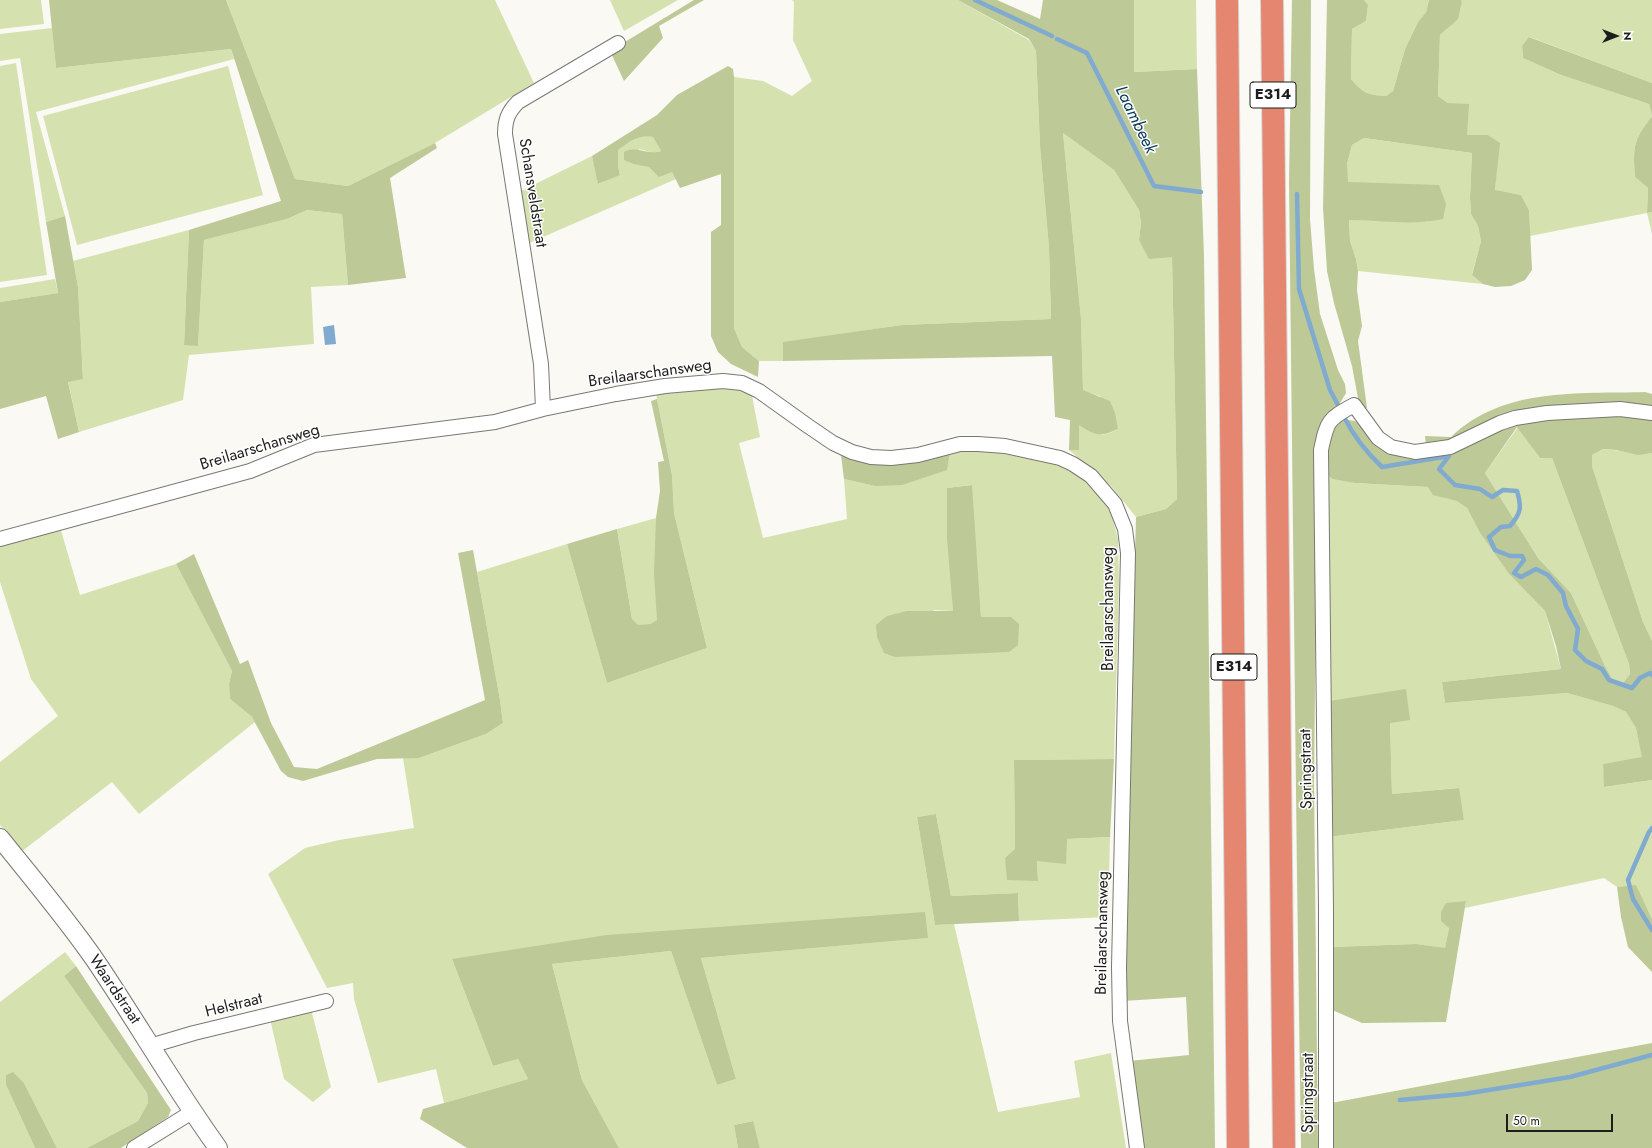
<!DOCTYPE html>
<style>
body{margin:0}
#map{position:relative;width:1652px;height:1148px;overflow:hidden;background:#fbf9f4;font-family:Jost,sans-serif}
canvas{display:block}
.north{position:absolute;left:1596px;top:16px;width:40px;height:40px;-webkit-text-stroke:3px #fff;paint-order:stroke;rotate:90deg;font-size:11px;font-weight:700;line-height:16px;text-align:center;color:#1d1d1b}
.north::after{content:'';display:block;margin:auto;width:14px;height:18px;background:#1d1d1b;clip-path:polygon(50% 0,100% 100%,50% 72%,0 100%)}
.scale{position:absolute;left:1506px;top:1114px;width:107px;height:18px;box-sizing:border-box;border:2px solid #1d1d1b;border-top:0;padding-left:5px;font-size:12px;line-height:14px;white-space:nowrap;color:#1d1d1b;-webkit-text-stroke:3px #fff;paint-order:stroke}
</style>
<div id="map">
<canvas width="1652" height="1148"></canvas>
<div class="north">N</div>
<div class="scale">50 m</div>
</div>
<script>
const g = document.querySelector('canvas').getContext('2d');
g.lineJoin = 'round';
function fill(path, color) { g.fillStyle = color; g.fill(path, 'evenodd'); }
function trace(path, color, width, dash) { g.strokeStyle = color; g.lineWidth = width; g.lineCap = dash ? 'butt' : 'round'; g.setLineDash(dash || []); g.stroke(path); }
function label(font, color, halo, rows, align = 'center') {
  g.font = font + ' Jost,sans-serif'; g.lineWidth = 3; g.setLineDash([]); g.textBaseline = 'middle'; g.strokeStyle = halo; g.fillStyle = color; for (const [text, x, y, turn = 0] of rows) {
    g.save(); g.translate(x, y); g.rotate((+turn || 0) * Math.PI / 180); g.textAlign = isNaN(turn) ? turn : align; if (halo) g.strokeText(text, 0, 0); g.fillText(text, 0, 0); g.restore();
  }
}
const green = new Path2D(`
 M0 0H41L44 24 0 29Z
 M226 0H495L534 83 435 143 348 186 295 179Z
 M610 0H678L624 31Z
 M792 0H958L1029 40 1036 51 1040 146 1049 248 1051 319 902 325 783 343V361H759L742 347 734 328V77L763 81 792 96 812 81 793 40 794 2Z
 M1134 0H1196L1197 69 1134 72Z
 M1364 0H1429L1426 12 1418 22 1405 49 1393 91 1386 96C1368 95 1363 93 1351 79L1352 29 1366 21 1368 5Z
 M1461 0H1652V83L1530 37 1522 46 1523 58 1561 75 1649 104 1652 116C1633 141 1633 146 1635 177L1648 188 1647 213 1652 212V234L1647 213 1530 236 1529 210 1521 195 1495 191 1499 143 1488 135H1467L1463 105 1448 103 1438 96 1440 35 1447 29 1462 1Z
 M52 28 56 68 231 49 234 59 36 112 65 216 46 222 20 58 0 61V34Z
 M16 63 47 275 0 282V66Z
 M228 66 263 195 77 245 43 116Z
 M1063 133 1114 170 1139 210 1141 223 1139 240 1172 257 1177 499 1166 509 1136 517 1111 486 1069 450H1079V424C1097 436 1098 439 1118 429L1100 396 1083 391 1081 319Z
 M645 135 653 137 661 151 654 153 639 149 642 165 672 172 676 179 527 244 519 192 592 156 599 184 620 174 618 167 617 150 637 137Z
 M1364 138 1472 153 1470 198 1471 214 1478 226 1481 241 1472 274 1483 284 1358 271 1356 259 1350 241 1349 219 1403 222H1429L1347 182V164L1352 145Z
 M307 210 342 214 348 285 311 287 314 344 189 355 183 400 79 432 68 381 83 379 78 287 73 261 189 230 184 344 198 346 204 240 287 219Z
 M55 279 58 293 0 302V288Z
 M720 386 744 391 752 396 760 437 739 443 763 538 847 519 844 479 875 486 950 451 991 450 1052 463 1070 470 1084 478 1105 499 1112 516 1118 539 1119 581 1114 759 1014 760 1015 849 1038 881 1037 861 1067 839 1110 837 1108 917 1019 921 1018 893 951 896 936 814 917 817 935 925 954 924 998 1112 1080 1097 1074 1061 1111 1053 1126 1148H760L752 1121 734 1125 738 1148H619L582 1080 552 964 671 951 717 1085 736 1079 701 958 927 938 452 959 493 1066 518 1059 528 1079 444 1103 436 1069 378 1083 354 999 353 983 327 988 268 874 305 848 339 840 414 828 403 758H419L486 734 503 723 500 700 477 572 567 544 607 683 707 648 674 513 672 475 656 394ZM971 485 981 617 1009 652H994L933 610 953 611 947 488Z
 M1518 427 1540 458H1552L1629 664 1630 674 1623 683 1614 682 1605 666 1571 593 1538 558 1485 473Z
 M1603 449C1620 450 1634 455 1652 453V641L1643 622 1592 466V455Z
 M1326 474 1355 483 1428 487 1445 498 1457 500 1467 508 1480 533 1509 574 1545 611 1561 669 1442 682 1445 703 1567 693 1613 706 1626 712 1636 728 1643 758 1603 764 1605 787 1652 780V919L1636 886 1617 887 1604 878 1465 908 1466 901 1441 912 1449 928 1445 949 1416 944 1331 947 1328 837 1464 820 1458 788 1392 794 1390 722 1329 701Z
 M656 518 657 620 650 624 638 626 632 619 617 529Z
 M60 527 80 595 176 564 232 671 229 684 230 699 252 717 255 722 139 814 112 782 21 852 0 825V762L58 716 31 679 0 582V545Z
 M65 952 76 966 64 976 147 1093 148 1103 138 1121 87 1148H57L24 1083 6 1085 35 1148H0V1002Z
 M311 1009 331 1087 313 1102 284 1079 270 1019Z`);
const forest = new Path2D(`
 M49 0H226L295 179 348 186 435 143 437 148 390 178 406 278 348 285 342 214 307 210 287 219 204 240 198 346 184 345 189 230 281 201 231 49 56 68Z
 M694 0H704L659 26 663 38 624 81 610 51Z
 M958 0H997L1040 19 1043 0H1134V72L1197 69 1204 256 1215 1148H1143L1129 1061 1189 1055 1186 997 1123 1001 1136 517 1166 509 1177 499 1172 257 1149 259 1139 240 1141 223 1139 210 1114 170 1063 133 1081 319 1083 390 1110 401 1115 413 1118 429C1098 438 1097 436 1079 425V450H1069L1070 420 1055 417 1052 356 783 361V342L902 325 1051 319 1049 248 1040 146 1036 51 1029 39Z
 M1292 0H1311L1310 219 1314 269 1320 314 1338 370 1345 384 1346 393 1340 403 1323 420 1316 592 1314 783 1318 1148H1301L1297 877 1289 182Z
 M1327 0H1364L1368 5 1366 21 1352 29 1351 79C1363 93 1368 95 1386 96L1393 91 1405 49 1418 22 1426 12 1429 0H1461L1462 1 1458 19 1440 35 1438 96 1448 103 1469 104 1467 135H1488L1500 143 1495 190 1521 195 1529 210 1532 270 1525 280 1511 286 1495 287 1483 284 1472 275 1481 241 1478 226 1471 214 1470 198 1472 153 1364 138 1352 145 1347 164 1348 182 1439 185 1446 204 1443 219C1412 226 1381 220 1349 220L1350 241 1356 259 1358 271 1357 290 1362 326 1358 341 1367 408 1360 409 1352 366 1334 303 1327 271 1323 208Z
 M1529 37 1652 83V116L1649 104 1561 75 1523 58 1522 46Z
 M728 66 733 69 734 77V328L742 347 759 361 758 377 731 364 718 352 711 336V232L721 225V174L680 188 672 172 659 177 649 167 634 164 624 160V152C639 145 646 156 661 151L653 137C638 134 630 142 618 150V166L620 175 598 184 592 156 657 115 677 95Z
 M1652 116V212L1647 213 1648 188 1635 177C1633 146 1633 141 1652 116Z
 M65 216 78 287 83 379 68 382 79 432 58 439 46 396 0 409V302L58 293 46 222Z
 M1645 392 1652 394V453L1638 455 1616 450 1603 449 1592 455V466L1643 622 1652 641V780L1604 787 1603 764 1642 757 1636 728 1626 712 1613 706 1567 693 1445 703 1442 682 1561 669 1556 646 1545 611 1509 574 1480 533 1467 508 1457 501 1433 495 1428 487 1355 483 1333 479 1326 474 1327 442 1333 428 1339 422 1348 420 1355 421 1367 431 1427 455 1425 436 1451 437C1503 387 1578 394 1645 392ZM1517 427 1540 458H1552L1629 664 1630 674 1623 683 1614 682 1605 666 1571 593 1538 558 1485 473Z
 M657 399 672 475 674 513 707 648 607 683 567 544 617 529 632 619 638 625 650 624 657 620 654 573 656 518 660 491 658 462 664 461 651 401Z
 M950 451 947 470 902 485 875 486 844 479 841 455 873 462Z
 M972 485 981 617H1011L1019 624 1018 645 1009 652 895 657 884 653 877 637 876 625 887 616 907 611H953L947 538V488Z
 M473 550 500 700 503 723 486 734 419 758 377 759 303 781 288 777 281 771 252 717 230 699 229 684 232 671 176 564 194 554 240 664 248 660 271 723 294 767 317 769 485 700 458 553Z
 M1406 689 1410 720 1390 723 1392 794 1459 788 1464 820 1328 837 1329 701Z
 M1114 759 1110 837 1067 839 1066 864 1037 861 1038 881 1007 880 1005 858 1015 849 1014 760Z
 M936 814 951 896 1018 893 1019 921 935 925 917 817Z
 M1636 885 1652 919V972L1628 947 1621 917 1617 887Z
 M1466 901 1446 1022 1362 1023 1330 1009 1331 947 1416 944 1445 948 1449 928 1441 921V912L1446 903Z
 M925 912 928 938 701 958 736 1079 717 1085 671 951 552 964 582 1080 619 1148H467L420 1119 423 1109 528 1079 518 1059 493 1066 452 959 607 935Z
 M76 966 171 1110 168 1117 121 1148H87L138 1121 148 1103 147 1093 64 976Z
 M1652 1043V1148H1332L1331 1103Z
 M13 1072 24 1083 57 1148H35L6 1085V1075Z
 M753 1121 760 1148H738L734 1125Z`);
const water = new Path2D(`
 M334 325 336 344 325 345 323 327Z`);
const stream = new Path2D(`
 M975 0 1052 36
 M1057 39 1087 53 1154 186 1201 192
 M1297 194 1299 289 1330 390 1339 407
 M1344 417C1354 437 1366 452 1382 467L1449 456 1439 469 1455 485 1480 489 1492 497 1503 490 1517 491C1522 508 1521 513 1510 526L1501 527 1489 537 1495 550 1510 556H1522L1524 560 1514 573 1521 577 1536 569 1548 575 1563 593 1566 606 1578 629 1575 650 1586 661 1602 669 1609 680 1632 688 1640 678 1650 673 1652 675
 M1652 828 1649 832 1628 880 1633 899 1652 930
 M1400 1100 1464 1094 1570 1077 1652 1055`);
const minor = new Path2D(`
 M543 409 541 364 505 134C505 120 508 112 518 102L618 43
 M0 539 250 471 314 445 495 422 543 409 616 394 665 386 723 381 742 383 759 391 808 426 833 443 852 452 871 457 891 458 918 455 960 444H978L1005 446 1060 458 1073 464 1091 476 1115 504 1125 529 1128 553 1119 967 1120 1021 1137 1148
 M150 1046 194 1033 326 1001
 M134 1148 192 1112
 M1326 1148V909L1321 450C1327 421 1328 419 1354 405L1378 438 1391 447 1415 452 1450 447 1500 423 1515 418 1547 413 1620 409 1652 413`);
const tertiary = new Path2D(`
 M0 838C32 878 66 918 95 960 137 1022 174 1087 218 1148`);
const motorway = new Path2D(`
 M1227 0 1238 1148
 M1272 0 1284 1148`);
const shields = [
 [1273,95,46],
 [1234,667,46]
];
const shieldNames = [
 ["E314",1273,95],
 ["E314",1234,667]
];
const streetNames = [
 ["Schansveldstraat",532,193,81],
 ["Breilaarschansweg",650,374,-8],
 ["Breilaarschansweg",260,448,-17],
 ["Breilaarschansweg",1109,609,-90],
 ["Springstraat",1307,769,-91],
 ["Breilaarschansweg",1103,933,-89],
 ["Waardstraat",114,990,56],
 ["Helstraat",234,1006,-14],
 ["Springstraat",1309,1093,-90]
];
const waterNames = [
 ["Laambeek",1135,120,64]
];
fill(green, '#d5e2af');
fill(forest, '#bdc996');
fill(water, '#80aacf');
trace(stream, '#80aacf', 4.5);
trace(minor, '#797874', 16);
trace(tertiary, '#797874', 20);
trace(motorway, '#d6d6d6', 24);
trace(minor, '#fff', 14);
trace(tertiary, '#fff', 18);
trace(motorway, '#e48670', 22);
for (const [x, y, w] of shields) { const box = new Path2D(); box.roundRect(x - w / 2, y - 13, w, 26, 3); g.fillStyle = '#fff'; g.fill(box); trace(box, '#1d1d1b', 1); }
label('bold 15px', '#1d1d1b', null, shieldNames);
label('16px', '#1d1d1b', '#fff', streetNames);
label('italic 17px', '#07395d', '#fff', waterNames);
</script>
